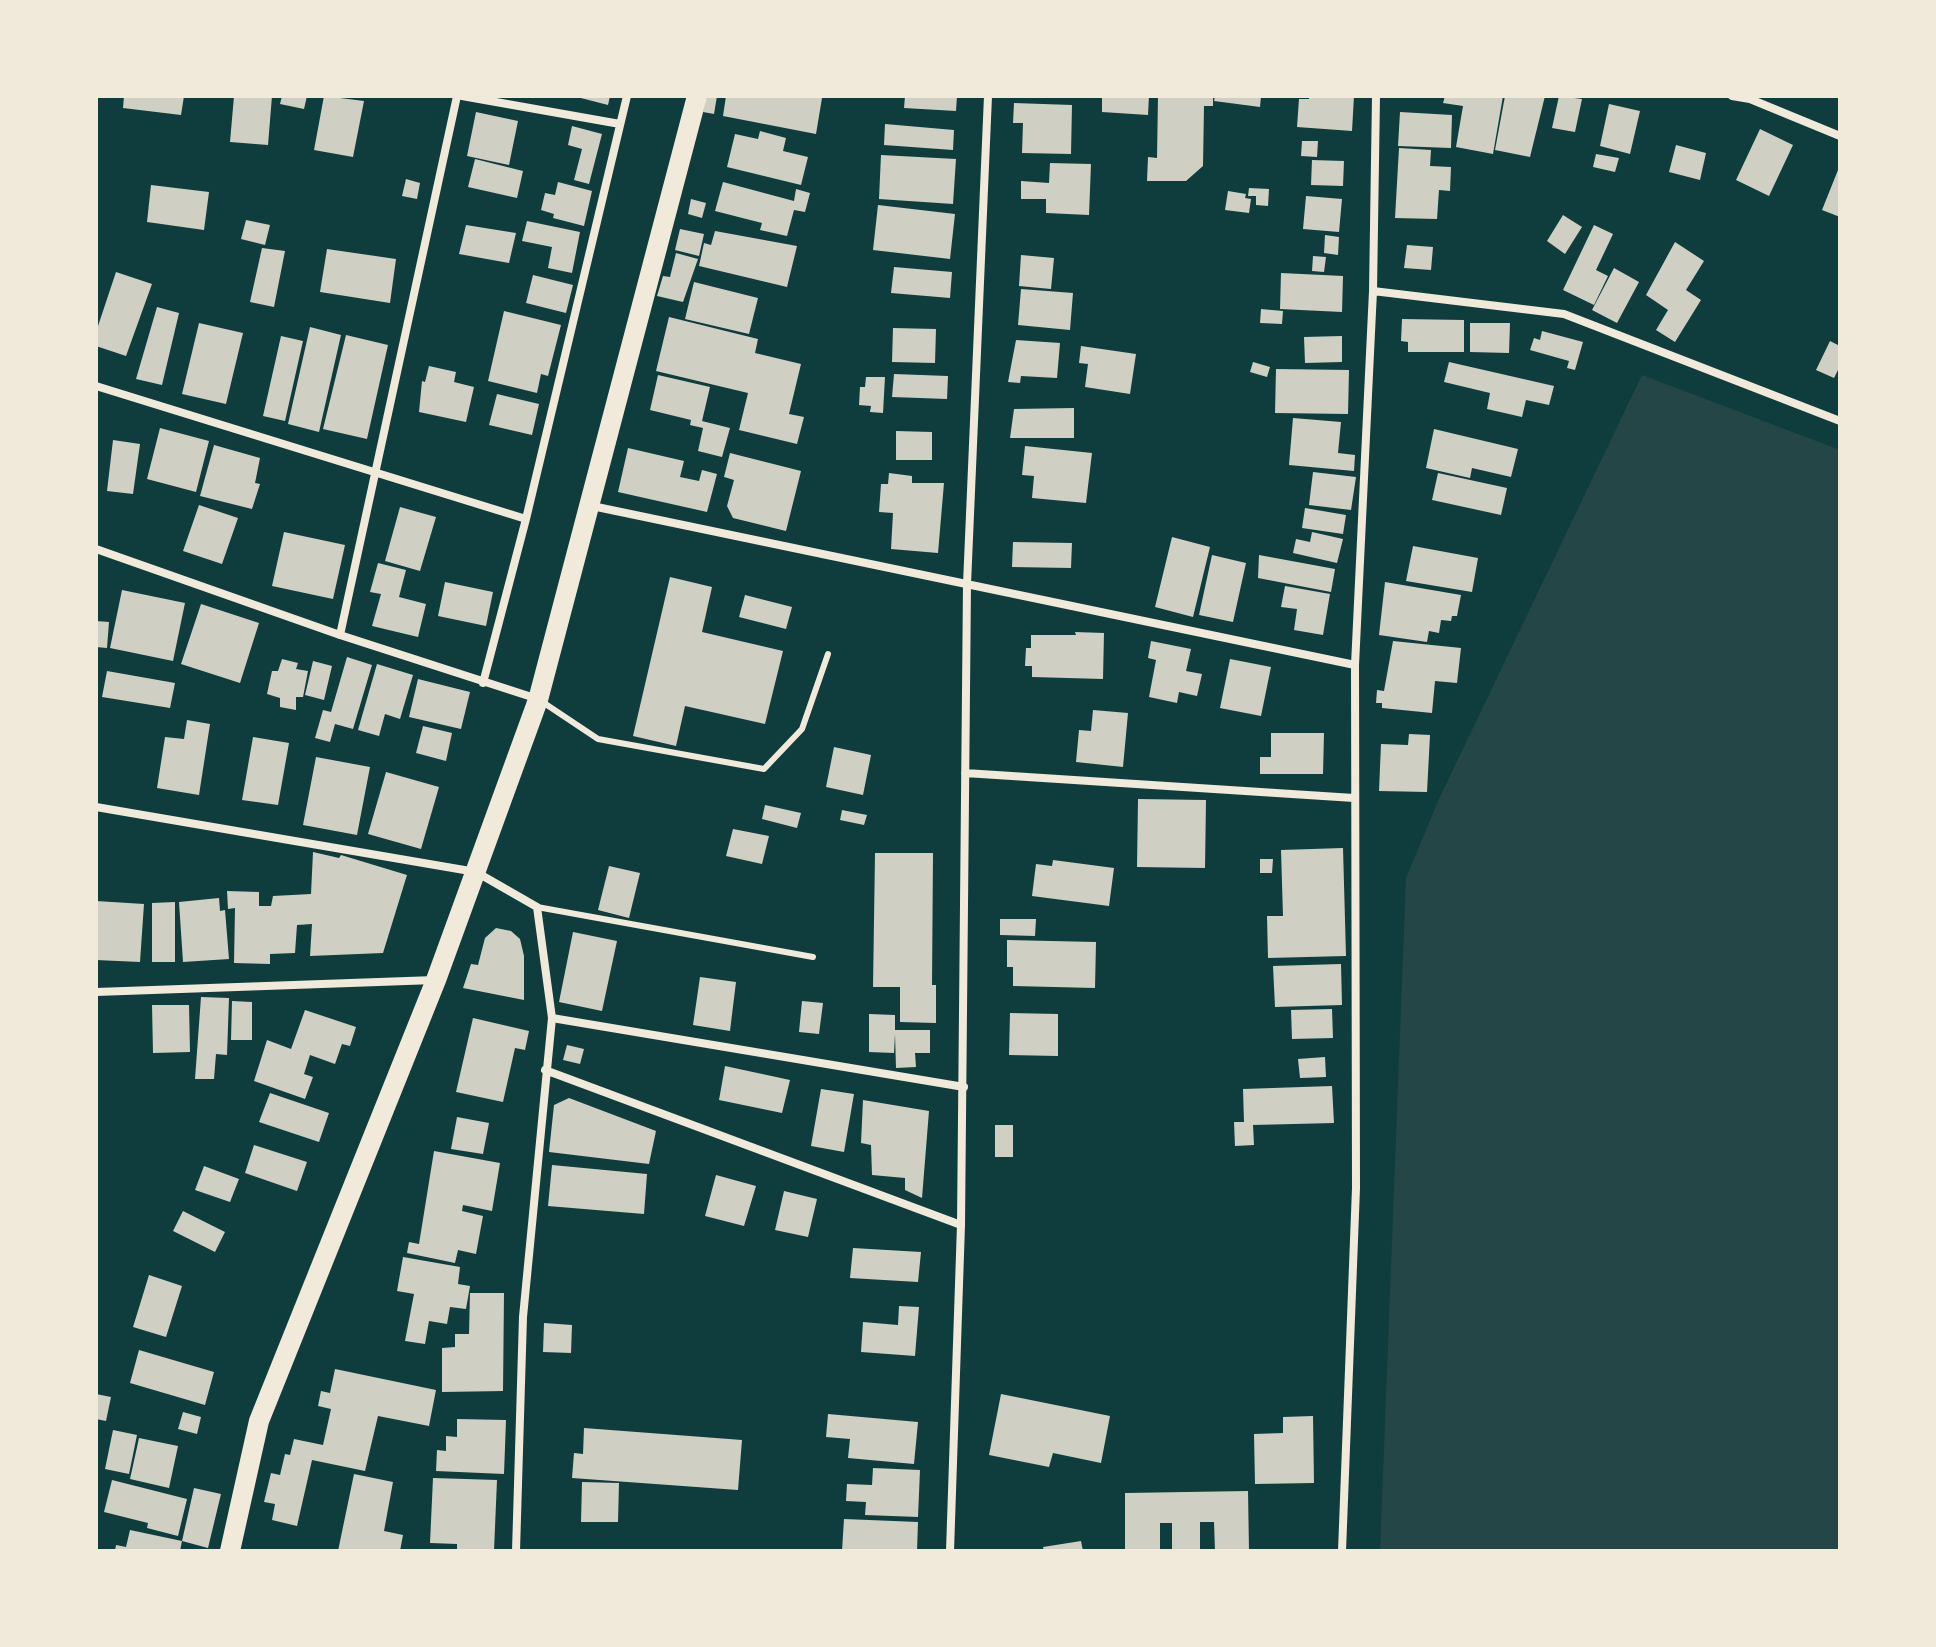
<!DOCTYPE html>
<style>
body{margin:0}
#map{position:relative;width:1936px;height:1647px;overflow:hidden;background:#0f3d3e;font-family:Quicksand,sans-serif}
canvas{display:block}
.frame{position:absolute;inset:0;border:98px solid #f1e9da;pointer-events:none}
</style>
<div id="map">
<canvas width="1936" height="1647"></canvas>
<div class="frame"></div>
</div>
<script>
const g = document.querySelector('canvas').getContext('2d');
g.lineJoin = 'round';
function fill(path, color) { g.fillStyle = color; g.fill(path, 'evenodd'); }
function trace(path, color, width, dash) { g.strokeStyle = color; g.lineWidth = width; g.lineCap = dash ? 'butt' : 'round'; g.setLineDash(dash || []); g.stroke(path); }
const green = new Path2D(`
 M1642 375 1840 450V1551H1380L1406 878 1439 799Z`);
const building = new Path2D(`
 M124 96H184L181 115 123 108Z
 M234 96H272L268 145 230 142Z
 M282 96H307L304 109 280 104Z
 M324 96 364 101 353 157 314 150Z
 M573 96H610L608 105Z
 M706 96H717L714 114 703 112Z
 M726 96 822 98 816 134 723 116Z
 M905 96H957L956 111 904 108Z
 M1149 96 1148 115 1102 112V97Z
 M1158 96H1213V106H1204L1203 166 1186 181H1147L1148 157 1157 158Z
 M1215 96H1261L1260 107 1214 101Z
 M1309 96H1354L1352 131 1297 127 1299 99H1309Z
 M1445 96H1503L1493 154 1456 147 1463 106 1443 103Z
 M1505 96H1545L1530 157 1495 150Z
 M1559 96 1582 99 1575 132 1552 128Z
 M1014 103 1072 105 1071 154 1022 153 1023 123H1013Z
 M1609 104 1640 111 1630 154 1600 146Z
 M476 112 518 121 509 165 467 156Z
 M1400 112 1452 115 1451 148 1398 146Z
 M885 124 954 130 953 150 884 145Z
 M572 126 602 134 589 184 574 180 582 149 568 145Z
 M1760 129 1793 145 1769 196 1736 180Z
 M760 131 786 138 783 151 808 157 801 185 727 167 735 134 758 139Z
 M1302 141H1318L1317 157 1301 156Z
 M1676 145 1706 153 1700 180 1669 172Z
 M1399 148 1431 150 1430 166 1451 167 1450 191 1439 190 1437 219 1395 218Z
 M1596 154 1619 158 1615 172 1593 167Z
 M881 155 956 159 953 204 879 199Z
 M475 159 523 171 517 198 468 187Z
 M1312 160 1344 161 1343 186 1311 185Z
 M1050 163 1091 164 1089 215 1046 213V199H1021V181L1049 183Z
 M1840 165V217L1822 210Z
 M406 179 420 183 417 199 402 196Z
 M558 182 592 191 584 226 553 218 554 214 541 210 545 193 555 195Z
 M723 182 794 201 796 189 810 193 805 212 794 210 787 236 760 230 762 223 715 211Z
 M151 185 209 192 204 230 147 222Z
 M1249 188 1269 189 1268 206 1256 205V196H1248Z
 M1228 191 1246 194 1245 198 1251 199 1249 213 1225 210Z
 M1306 196 1342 199 1339 232 1303 229Z
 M691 199 706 203 702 218 688 214Z
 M878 205 955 214 950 259 873 250Z
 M1563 215 1582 227 1565 254 1547 241Z
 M246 220 270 225 265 245 241 239Z
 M527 221 580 232 572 273 548 268 552 247 522 241Z
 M466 225 516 233 509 263 459 254Z
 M1594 225 1613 234 1596 270 1608 276 1594 305 1563 290Z
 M680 229 704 234 699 256 675 250Z
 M715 231 797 246 787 287 699 266 704 243 711 245Z
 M1325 235 1339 237 1338 255 1324 253Z
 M1675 242 1704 261 1686 290 1701 300 1675 342 1656 330 1668 310 1646 295Z
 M1407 245 1433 247 1431 270 1404 268Z
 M262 248 285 251 274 307 250 302Z
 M327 249 396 259 390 303 320 292Z
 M676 253 698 259 683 302 657 296 663 276 670 277Z
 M1021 255 1054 258 1051 289 1019 286Z
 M1313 256 1326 257 1324 272 1312 271Z
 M894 267 952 272 950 298 891 293Z
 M1614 268 1639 282 1617 323 1592 310Z
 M116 272 152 284 126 356 96 346V332Z
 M1281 273 1343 276 1342 312 1280 309Z
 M533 275 573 285 566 313 526 303Z
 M694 282 758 298 749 334 685 319Z
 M1021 289 1073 293 1070 330 1018 325Z
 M157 307 179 313 162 385 136 379Z
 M1261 309 1283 311 1282 324 1260 323Z
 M504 311 561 325 548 376 541 374 537 393 488 381Z
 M669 317 758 339 755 353 801 364 789 414 804 417 797 444 739 430 748 393 656 371Z
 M1402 319 1464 320V352H1408V342L1401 341Z
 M199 323 243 333 226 404 182 394Z
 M1470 323H1510L1509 353 1470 352Z
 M310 327 341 335 319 432 288 424Z
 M893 328 936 329 935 363 892 362Z
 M1542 331 1583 342 1575 370 1567 368 1569 361 1530 350 1534 338 1540 340Z
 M346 335 388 345 367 439 323 429Z
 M281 336 303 341 285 421 263 416Z
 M1342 336V362L1305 363 1304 337Z
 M1016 340 1060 343 1057 378 1021 376 1020 383 1008 382Z
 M1830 341 1840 346V366L1834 378 1816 370Z
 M1081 346 1136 354 1130 394 1085 387 1088 364 1079 363Z
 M1253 362 1270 367 1267 377 1250 372Z
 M1449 362 1554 386 1549 405 1526 400 1522 417 1487 409 1490 393 1444 382Z
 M429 366 456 372 454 382 474 387 466 422 419 412 422 381 425 382Z
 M1276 369 1349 370 1348 414 1275 413Z
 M894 374 948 376 947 399 892 397Z
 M658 375 710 387 702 421 730 428 722 457 698 451 703 428 690 425 691 420 650 410Z
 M866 377H885L883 413 870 412 871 406 859 405 860 387H865Z
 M497 394 539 404 532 435 489 425Z
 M1074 408V438H1010L1014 409Z
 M1293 418 1341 422 1338 453 1355 455 1354 471 1289 465Z
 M160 428 209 441 196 492 147 479Z
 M1434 429 1518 449 1511 477 1472 468 1470 478 1426 468Z
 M896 431 932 432V460H896Z
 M113 440 140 444 133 494 107 491Z
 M214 445 260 458 255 483 260 484 252 509 200 496Z
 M1025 446 1092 453 1086 503 1032 498 1034 476 1022 475Z
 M628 448 684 461 680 477 699 481 702 470 717 474 707 512 618 492Z
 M730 453 801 471 786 531 733 518 727 506 734 480 724 477Z
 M1313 472 1356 477 1351 510 1309 505Z
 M889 473 912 476V483H944L938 553 891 549 893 513 879 512 881 484H888Z
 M1438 473 1507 488 1501 515 1432 500Z
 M199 505 238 518 222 564 183 551Z
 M400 507 436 517 420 571 385 561Z
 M1305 508 1346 515 1343 534 1302 528Z
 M284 532 345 545 333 599 272 586Z
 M1312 532 1343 539 1337 563 1293 553 1296 539 1310 542Z
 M1172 537 1210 547 1193 617 1155 607Z
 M1013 542 1072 543 1071 568 1012 567Z
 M1413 546 1478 558 1472 592 1406 581Z
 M1212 555 1246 563 1233 622 1199 615Z
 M1259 555 1335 569 1331 592 1258 578Z
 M378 563 406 570 399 597 426 604 418 637 372 626 381 594 370 592Z
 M670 577 712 587 702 632 783 651 765 724 685 706 676 746 633 736Z
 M445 582 493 592 486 626 438 616Z
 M1385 582 1461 595 1457 616H1452L1451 621 1441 620 1439 633 1429 631 1427 642 1379 635Z
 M1285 586 1330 594 1323 635 1294 630 1297 609 1281 607Z
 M122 590 185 603 173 661 110 648Z
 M745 595 792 607 786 629 739 617Z
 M201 604 259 623 240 683 181 664Z
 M96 621 109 622 107 648 96 647Z
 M1075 632 1104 633 1103 679 1032 677V666H1025L1026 648H1031V635H1076Z
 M1151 641 1191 649 1186 671 1202 674 1197 696 1179 692 1177 703 1149 697 1156 660 1148 658Z
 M1393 641 1461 648 1457 683 1435 681 1432 713 1382 708V703H1376L1377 690 1384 691Z
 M347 657 372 665 353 729 335 724 330 742 315 738 323 710 331 712Z
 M282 659 298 663 296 669 308 671 303 697H296V710L280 707V698L267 694 272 671H278Z
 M1230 659 1271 667 1261 716 1220 708Z
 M313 661 332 666 324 700 305 695Z
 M377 664 413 675 400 719 385 714 379 736 358 730Z
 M107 671 175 683 170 708 102 697Z
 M418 679 470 692 461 729 409 717Z
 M1093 710 1128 713 1123 767 1076 762 1079 730 1091 731Z
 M187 720 210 724 199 795 157 788 165 737 184 739Z
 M423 726 452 733 446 761 416 753Z
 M1271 733H1324L1323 774H1260V757H1271Z
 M1409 734 1430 735 1427 792 1379 791 1381 744 1408 745Z
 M253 737 289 743 278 805 242 800Z
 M834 747 871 755 863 795 826 787Z
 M316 757 370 767 357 835 303 825Z
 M386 772 439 787 421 849 368 834Z
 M1138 799 1206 800 1205 868 1137 867Z
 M765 805 801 813 797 828 762 819Z
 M842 810 867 815 864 825 840 820Z
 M733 829 769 836 762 864 726 856Z
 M1343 848 1346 956 1268 958 1267 916H1283L1281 850Z
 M313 852 339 858 341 855 407 875 383 953 310 956 312 924 297 925 295 953 270 954V964L234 963 235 908 228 909 227 891 259 892V906H271L273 896 311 894Z
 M875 853H933L932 985H936V1023L900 1022V987H873Z
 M1260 859H1273L1272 873H1260Z
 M1053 860 1114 868 1109 906 1032 896 1036 864 1052 866Z
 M609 866 640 873 629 918 598 910Z
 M219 898 220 911 225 910 229 959 183 962 179 902Z
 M96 901 144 904 140 962 96 960Z
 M175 902V962H152V903Z
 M1000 919H1036L1035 936 1000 935Z
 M496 928 511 931 520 939 524 956V1000L463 988 471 964 478 965 485 938Z
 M573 932 617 941 602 1011 559 1002Z
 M1007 940 1096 942 1095 988 1013 986V967H1007Z
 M1341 964 1342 1005 1275 1007 1273 966Z
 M700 977 736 982 730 1031 693 1025Z
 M201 997 229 998 227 1055 216 1054 214 1079H195Z
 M232 1001 252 1002V1040H231Z
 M802 1001 823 1003 819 1034 799 1032Z
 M152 1005H189L190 1052 153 1053Z
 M1332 1009 1333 1038 1292 1039 1291 1010Z
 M305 1010 356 1027 350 1046 342 1044 335 1064 310 1055 304 1074 313 1077 305 1099 254 1081 267 1040 291 1049Z
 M1010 1013 1058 1014V1056L1009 1055Z
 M869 1014 895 1015V1030H930V1053H915L916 1067 896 1068 895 1034 894 1053 869 1052Z
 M473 1018 529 1031 525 1050 515 1048 503 1102 456 1092Z
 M567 1045 584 1049 580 1064 563 1060Z
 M1325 1057 1326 1077 1300 1078 1298 1059Z
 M725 1066 790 1080 782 1113 719 1100Z
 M1332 1086 1334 1123 1253 1125 1254 1145 1235 1146 1234 1122H1244L1243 1089Z
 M821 1089 854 1094 844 1152 811 1146Z
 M270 1093 329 1113 319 1142 259 1122Z
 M569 1098 656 1131 649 1164 549 1152 554 1105Z
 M863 1100 929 1111 922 1198 905 1190V1178L872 1175 871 1145 861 1143Z
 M457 1117 489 1123 483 1154 451 1149Z
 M995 1125H1013V1157H995Z
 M254 1145 307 1162 297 1191 245 1173Z
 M434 1151 500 1163 492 1211 463 1205 462 1211 483 1216 476 1254 458 1250 455 1263 407 1253 409 1242 419 1244Z
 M552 1165 647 1174 644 1214 548 1206Z
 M204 1166 239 1179 230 1202 195 1190Z
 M716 1175 756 1186 744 1226 705 1216Z
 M784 1191 817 1199 808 1237 775 1230Z
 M183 1211 225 1232 215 1252 173 1231Z
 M853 1248 921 1252 918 1282 850 1278Z
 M403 1257 460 1267 458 1284 470 1286 466 1309 450 1307 447 1324 429 1321 425 1344 405 1341 414 1294 397 1291Z
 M149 1275 182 1286 166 1337 133 1327Z
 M470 1293H504L503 1391 442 1392V1348L455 1347V1334H469Z
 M899 1306 919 1307 915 1356 861 1352 863 1322 898 1325Z
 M544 1323 572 1325 571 1353 543 1352Z
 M139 1350 214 1372 205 1405 130 1383Z
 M335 1369 436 1390 429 1426 378 1416 365 1471 312 1460 297 1526 272 1520 275 1504 264 1502 271 1473 280 1475 285 1454 290 1455 294 1439 323 1445 331 1409 318 1406 321 1391 330 1393Z
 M96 1394 111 1397 106 1421 96 1419Z
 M1001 1394 1110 1416 1101 1463 1053 1453 1049 1467 989 1455Z
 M183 1412 201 1417 197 1434 178 1429Z
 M828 1414 918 1422 914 1464 848 1458 850 1439 826 1437Z
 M1313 1416 1314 1483 1255 1484 1254 1434 1283 1433V1417Z
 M457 1419 506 1420 504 1474 436 1471 437 1450 446 1451V1436L457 1437Z
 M584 1428 742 1440 738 1490 572 1478 574 1453 583 1454Z
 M113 1430 137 1435 129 1474 105 1469Z
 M139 1438 178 1446 169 1488 130 1479Z
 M873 1468 920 1470 918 1517 865 1515 866 1502 846 1501 847 1484 872 1485Z
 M354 1474 393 1482 384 1531 403 1535 400 1551H338Z
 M433 1478 497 1480 494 1551H457V1544L430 1543Z
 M112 1480 187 1499 178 1536 147 1528 148 1523 104 1512Z
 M582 1482 619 1483 618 1522H581Z
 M194 1488 221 1494 208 1548 182 1541Z
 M1248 1491 1249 1551H1215L1214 1522H1200V1551H1172V1523H1160V1551H1125V1493Z
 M844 1519 918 1522 917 1551H842Z
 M130 1530 182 1541 180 1551H115L116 1545 126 1547Z
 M1081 1541 1083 1551H1044L1043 1547Z`);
const service = new Path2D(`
 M541 701 598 739 764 769 802 729 828 654
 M537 907 813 957`);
const minor = new Path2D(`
 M462 96 620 124
 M1732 96 1750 99 1754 97
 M1750 99 1840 136
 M1373 291 1564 314 1840 421
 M96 386 526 519
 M592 506 1355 665
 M96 549 340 635 538 699
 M340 635 457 96
 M483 683 526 519 627 96
 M965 773 1354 798
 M96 807 476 872 537 907 552 1018 523 1317 516 1551
 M96 992 435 980
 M552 1018 964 1087
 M545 1070 961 1225
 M950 1551 961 1225 967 584 988 96
 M1342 1551 1356 1188 1355 665 1373 291 1376 96`);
const primary = new Path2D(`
 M230 1551 259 1421 436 980 538 700 697 96`);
fill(green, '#244646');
fill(building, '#cfcfc3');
trace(service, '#f1e9da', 6);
trace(minor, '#f1e9da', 8);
trace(primary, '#f1e9da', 20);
</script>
